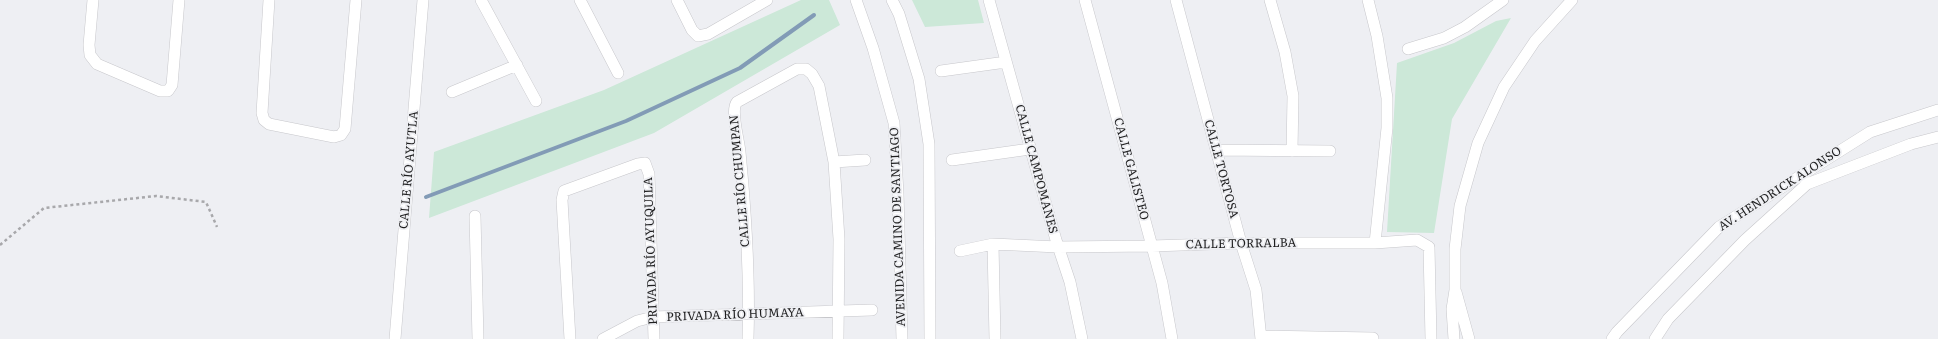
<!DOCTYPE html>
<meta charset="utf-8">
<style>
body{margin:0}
canvas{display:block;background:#eeeff3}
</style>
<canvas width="1938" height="339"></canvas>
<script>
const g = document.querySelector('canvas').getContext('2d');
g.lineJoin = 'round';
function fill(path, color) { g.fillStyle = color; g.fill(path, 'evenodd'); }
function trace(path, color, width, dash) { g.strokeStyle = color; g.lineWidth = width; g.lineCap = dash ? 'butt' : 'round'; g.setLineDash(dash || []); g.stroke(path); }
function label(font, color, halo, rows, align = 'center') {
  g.font = font + ' Literata,serif'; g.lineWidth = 3.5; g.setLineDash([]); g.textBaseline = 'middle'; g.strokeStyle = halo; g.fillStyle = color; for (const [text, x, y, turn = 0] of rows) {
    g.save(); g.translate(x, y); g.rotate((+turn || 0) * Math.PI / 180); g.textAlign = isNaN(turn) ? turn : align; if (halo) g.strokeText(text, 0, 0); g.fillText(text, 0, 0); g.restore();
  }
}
const green = new Path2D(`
 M801 0H829L840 25 654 133 429 218 434 152 604 90Z
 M912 0H978L984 23 925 27Z
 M1511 18 1452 119 1434 233 1387 232 1397 63 1454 43 1496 21Z`);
const stream = new Path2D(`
 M426 197 626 121 740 68 814 15`);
const path = new Path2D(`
 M0 245 44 208 156 196 206 202 217 227`);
const minor = new Path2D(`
 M93 0 89 45 90 55 97 64 160 91H168L172 85 179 0
 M269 0 262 113 264 120 269 124 334 137 341 135 345 129 356 0
 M481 0 536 101
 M580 0 618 73
 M677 0 692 30 698 36 708 34 767 0
 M856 0 873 48 894 123 898 194 902 339
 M892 0 899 14 919 79 929 144 930 339
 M989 0 1056 240 1070 282 1082 339
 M1085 0 1162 283 1172 339
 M1176 0 1241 243 1256 290 1261 339
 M1270 0 1285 52 1293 96 1292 151
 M1368 0 1377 36 1387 98V128L1375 243
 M1408 49 1444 38 1465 27 1503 0
 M941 71 1006 62
 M452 92 517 65
 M1216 150 1330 151
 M952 160 1030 149
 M834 162 865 160
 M475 216 478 339
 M993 244 995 339
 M960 251 993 244 1058 247 1152 246 1241 243H1375L1417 240 1429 247 1431 339
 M1456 292 1469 339
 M1261 336 1373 338
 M395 339 423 0
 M570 339 562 200 564 191 638 164 645 163 649 174 654 339
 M603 339 637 321 653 317 872 310
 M748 339C750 277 746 214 740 152 739 140 730 110 737 102L797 69H806L812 74 819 86 834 162 839 239 838 339
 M1454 339 1452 309 1455 290V249L1460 206 1478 143 1504 87 1535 41 1572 0
 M1612 339 1617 332 1719 227 1870 132 1938 110
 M1655 339 1668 319 1745 240 1807 184 1911 144 1938 137`);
const streetNames = [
 ["CALLE CAMPOMANES",1036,169,75],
 ["CALLE GALISTEO",1131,169,75],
 ["CALLE TORTOSA",1221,169,75],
 ["CALLE RÍO AYUTLA",409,170,-85],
 ["CALLE RÍO CHUMPAN",740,181,-95],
 ["AV. HENDRICK ALONSO",1780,189,-33],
 ["AVENIDA CAMINO DE SANTIAGO",898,227,-92],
 ["CALLE TORRALBA",1241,244,-1],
 ["PRIVADA RÍO AYUQUILA",651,251,-92],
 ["PRIVADA RÍO HUMAYA",735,315,-2]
];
fill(green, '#cce8d8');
trace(stream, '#829bb6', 4);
trace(minor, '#c7c7cb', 12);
trace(path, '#a8a8ab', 2.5, [3, 3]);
trace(minor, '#fff', 11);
label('12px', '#1e1e1f', '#eeeff3', streetNames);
</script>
